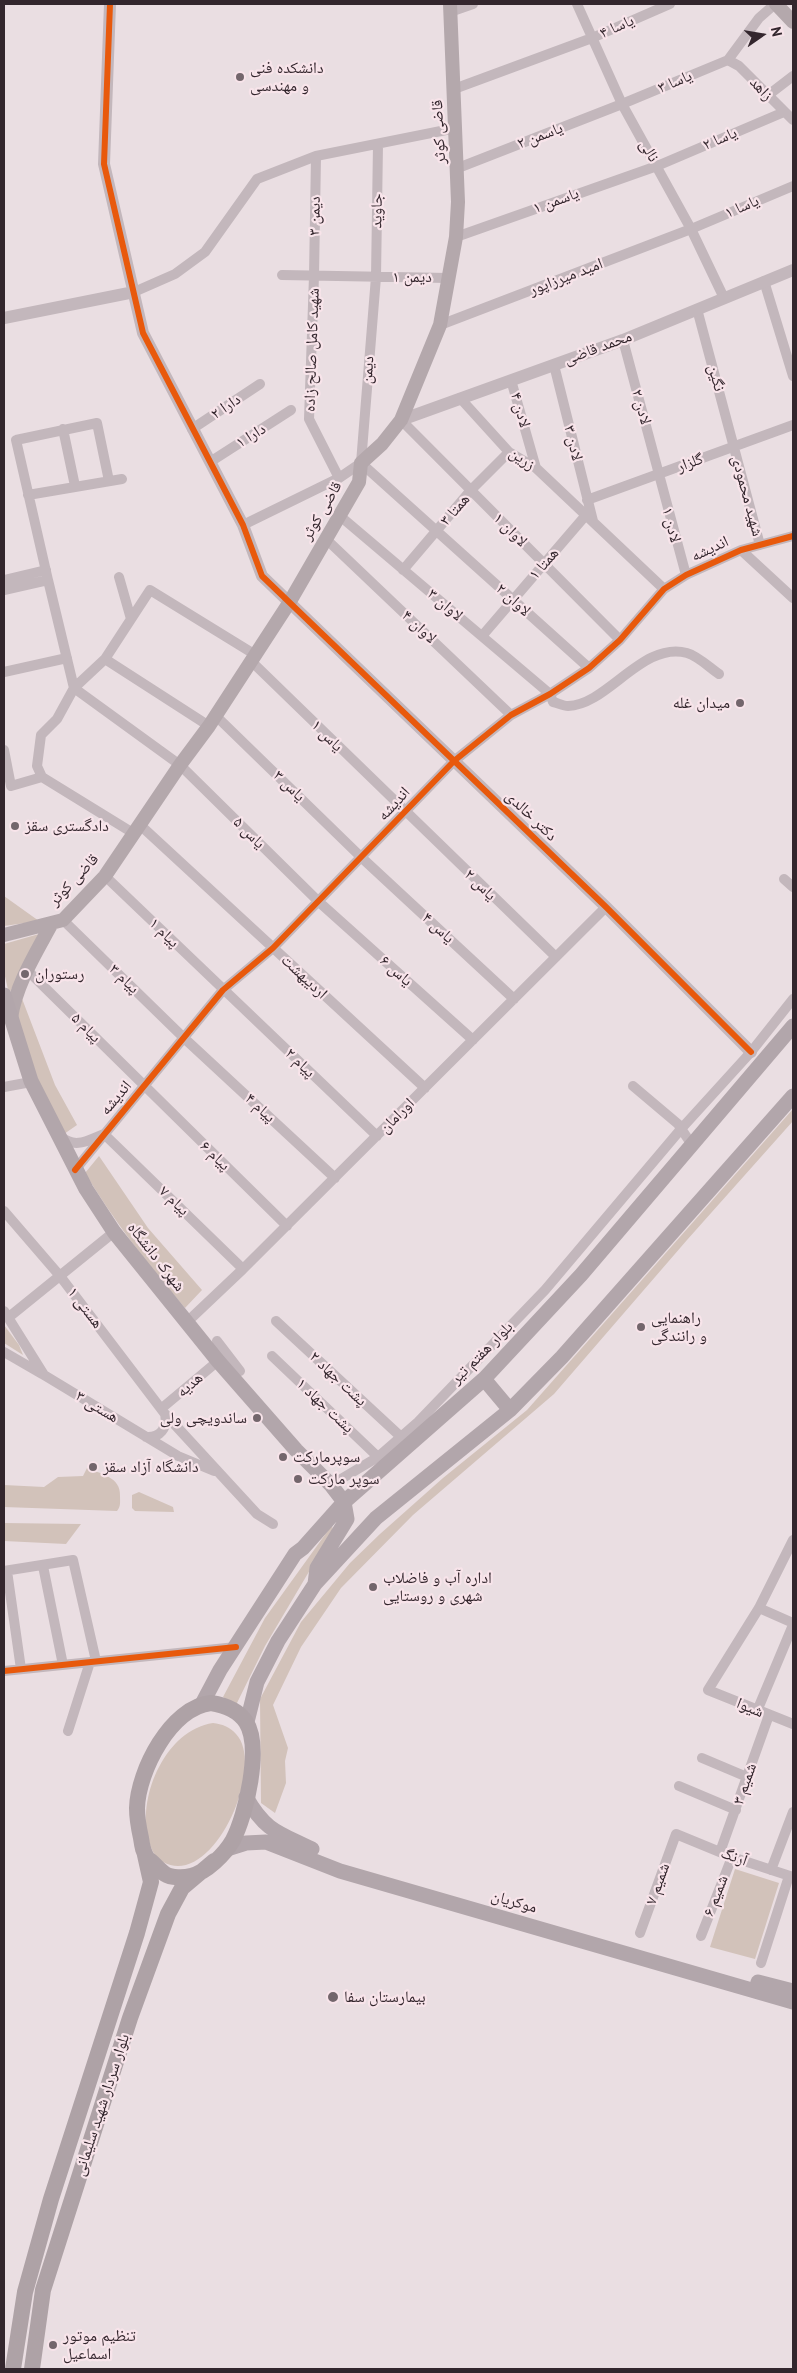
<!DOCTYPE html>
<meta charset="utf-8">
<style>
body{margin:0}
#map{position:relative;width:797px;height:2373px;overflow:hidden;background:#eadee2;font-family:"PT Sans",sans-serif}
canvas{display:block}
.frame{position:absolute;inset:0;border:5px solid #33262d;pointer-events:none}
.north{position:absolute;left:737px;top:10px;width:50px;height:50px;-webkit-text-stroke:4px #f8e4ea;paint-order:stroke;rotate:77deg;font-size:14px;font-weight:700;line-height:20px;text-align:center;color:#33262d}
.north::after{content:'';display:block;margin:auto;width:18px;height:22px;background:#33262d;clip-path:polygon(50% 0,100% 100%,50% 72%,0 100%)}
</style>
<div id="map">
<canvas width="797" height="2373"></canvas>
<div class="frame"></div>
<div class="north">N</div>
</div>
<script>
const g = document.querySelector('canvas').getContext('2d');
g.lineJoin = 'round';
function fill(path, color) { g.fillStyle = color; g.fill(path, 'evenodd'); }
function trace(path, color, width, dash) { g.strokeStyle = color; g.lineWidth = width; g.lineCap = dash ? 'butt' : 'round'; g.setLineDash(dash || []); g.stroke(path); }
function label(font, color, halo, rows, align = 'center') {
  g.font = font + ' "PT Sans","Noto Naskh Arabic",sans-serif'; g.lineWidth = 4.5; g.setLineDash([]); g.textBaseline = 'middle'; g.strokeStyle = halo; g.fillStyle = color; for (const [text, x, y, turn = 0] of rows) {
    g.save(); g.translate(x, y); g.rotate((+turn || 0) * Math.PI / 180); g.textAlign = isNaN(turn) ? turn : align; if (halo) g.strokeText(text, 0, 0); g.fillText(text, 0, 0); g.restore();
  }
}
const green = new Path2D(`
 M4 896 39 921 4 926Z
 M39 934 9 994 4 972V944Z
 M21 996 55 1085 77 1125 64 1134 38 1081 14 1017Z
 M793 1109V1121L687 1240 554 1394 413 1515 341 1588 301 1647 273 1705 288 1748 285 1761 286 1783 275 1813 261 1803 260 1699 301 1622 350 1563 380 1534 443 1478 527 1410Z
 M99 1156 148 1228 202 1290 185 1308C148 1265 114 1221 85 1173Z
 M4 1325 19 1345 23 1355 4 1343Z
 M87 1468C101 1474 121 1477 120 1496 120 1502 121 1506 117 1511L4 1507V1485L44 1487 58 1477 83 1476Z
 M139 1492 173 1507 174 1512 135 1511 132 1508V1495Z
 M4 1523 81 1524 66 1544 4 1541Z
 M332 1525 333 1531 265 1646 236 1705 223 1697 265 1618Z
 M213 1723C222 1724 230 1727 236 1734 267 1767 212 1890 163 1862 153 1856 151 1848 148 1837 138 1795 166 1730 213 1723Z
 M735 1869 779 1883 755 1959 710 1947Z`);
const minor = new Path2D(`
 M577 4 622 104 691 229 724 298
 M450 12 473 4
 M728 60 739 66 793 120
 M728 60 759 18 775 4
 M454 89 592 38 670 4
 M767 96 793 76
 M316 156 314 276 309 419 339 478
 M458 168 622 104 728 60
 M456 237 657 166 784 112
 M282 275 448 278
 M764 281 793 376
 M134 292 175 274 205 252 257 179 316 156 456 128
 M697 309 760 545
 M440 325 691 229 793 186
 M623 340 686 575
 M554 365 593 521
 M511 380 536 468
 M460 398 509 452 536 468 664 589
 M401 420 620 640
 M63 429 75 486
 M192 429 260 384
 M210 462 291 410
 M361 463 376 277 378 144
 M361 463 589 668
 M28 495 122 479
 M587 500 793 425
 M340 516 550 694 553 702C558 703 563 706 568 706 608 705 642 641 687 653 698 656 710 668 719 674
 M243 525 339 478 361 463
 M326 539 511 715
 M741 550 793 598
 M403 570 471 490 509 452
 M119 577 131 619
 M4 580 46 570
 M48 580 16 440 97 423 109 481
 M4 590 48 580 74 688 180 765 319 902 473 1040
 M482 636 586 515
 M105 659 209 726
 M250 660 556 957
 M4 672 67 658
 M215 715 362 858 514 999
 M4 750 11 786 42 777 37 766 41 735 57 719 74 688 105 659 150 590 254 654
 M42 777 133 833
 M139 824 425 1088
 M105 876 377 1136
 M784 879 793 887
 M63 920 184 1038 335 1178
 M27 970 287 1226
 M633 1086 678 1124 692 1145
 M4 1087 31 1082
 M61 1137C76 1149 88 1140 104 1134L243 1269
 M75 1170 223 990 273 948 454 761 511 715 550 694 589 668 620 640 664 589 686 575 741 550 793 536
 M4 1211 60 1276 165 1414 257 1514 273 1524
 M4 1311 44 1375 178 1456 214 1471
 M9 1317 114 1232
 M276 1321 400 1436
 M186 1323 243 1269 606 907
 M217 1341 240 1371
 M4 1352 42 1374
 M272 1356 378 1457
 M162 1408 218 1361
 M146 1437C160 1438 168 1428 165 1414
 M331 1485 378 1457 418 1422 545 1290 681 1129 751 1052 793 999
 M793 1540 759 1608 708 1690 793 1724
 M43 1566 63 1665
 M4 1571 73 1560 96 1661
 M7 1571 21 1669
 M759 1608 793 1623
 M4 1671 236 1647
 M757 1711 793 1625
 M68 1731 90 1662
 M702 1758 747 1777
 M679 1786 736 1810
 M720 1852 769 1715
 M771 1870 793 1812
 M640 1933 676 1834 732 1857 793 1877
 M701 1936 732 1857
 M761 1963 789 1876`);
const tertiary = new Path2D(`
 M110 4 104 164 143 333 243 525 262 576 606 907 751 1052
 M4 318 134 292
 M401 420 623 340 793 270`);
const secondary = new Path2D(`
 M776 4 793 22
 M4 935 63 920 105 876 180 765 209 726 289 603 359 482 361 463 382 444 401 420 440 325 456 237 458 202 450 4
 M11 1018C16 984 36 953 52 923`);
const primary = new Path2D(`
 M4 995 31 1081 86 1189 114 1232 218 1361 296 1450 331 1485 344 1502 347 1519 317 1568 315 1584
 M484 1379 510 1410
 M202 1704 220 1670 295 1554 303 1548 344 1502 484 1379 581 1275 793 1026
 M247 1722 257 1682 278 1641 315 1584 376 1518 510 1410 562 1357 793 1096
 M246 1797C265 1831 279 1833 312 1849
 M227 1849 246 1843 266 1842 340 1871 793 2002
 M758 1982 793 1991`);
const trunk = new Path2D(`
 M211 1703C224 1705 238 1710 246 1722 262 1747 246 1815 233 1840 225 1854 207 1872 191 1876 184 1878 171 1878 165 1874 159 1870 154 1863 148 1859 143 1853 142 1845 141 1838 139 1829 137 1817 137 1808 138 1771 171 1707 211 1703Z
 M13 2369 25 2292 51 2199 137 1933 151 1882 145 1855
 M32 2369 43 2290 130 2018 168 1914 182 1888 214 1861`);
const cycleway = new Path2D(`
 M110 4 104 164 143 333 243 525 262 576 606 907 751 1052
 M75 1170 223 990 273 948 454 761 511 715 550 694 589 668 620 640 664 589 686 575 741 550 793 536
 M4 1671 236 1647`);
const markers = [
 [240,77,5,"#73666c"],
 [740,703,5,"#73666c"],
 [15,826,5,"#73666c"],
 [25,974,5,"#73666c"],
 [641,1327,5,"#73666c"],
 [257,1418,5,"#73666c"],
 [283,1457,5,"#73666c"],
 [93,1467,5,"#73666c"],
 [298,1479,5,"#73666c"],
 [373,1587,5,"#73666c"],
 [333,1997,6,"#73666c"],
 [53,2345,5,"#73666c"]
];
const streetNames = [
 ["یاسا ۴",617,27,-24],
 ["یاسا ۳",675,82,-23],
 ["زاهد",761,89,47],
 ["قاضی کوثر",439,132,-93],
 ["یاسمن ۲",540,136,-21],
 ["یاسا ۲",720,139,-23],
 ["نالی",649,151,60],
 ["یاسمن ۱",556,201,-20],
 ["یاسا ۱",742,207,-23],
 ["جاوید",377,211,-89],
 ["دیمن ۳",315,216,-89],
 ["دیمن ۱",412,277],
 ["امید میرزاپور",566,277,-21],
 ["محمد قاضی",598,348,-20],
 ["شهید کامل صالح زاده",312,350,-88],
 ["دیمن",368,370,-86],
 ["نگین",716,378,75],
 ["دارا ۲",226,407,-34],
 ["لادن ۲",641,407,74],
 ["لادن ۴",520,410,74],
 ["دارا ۱",251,436,-32],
 ["لادن ۳",573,443,76],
 ["زرین",522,459,35],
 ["گلزار",690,463,-20],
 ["شهید محمودی",747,496,75],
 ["همتا ۳",455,510,-49],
 ["قاضی کوثر",322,511,-60],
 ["لادن ۱",671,525,75],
 ["لاوان ۱",510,530,45],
 ["اندیشه",710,549,-25],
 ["همتا ۱",544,564,-49],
 ["لاوان ۲",513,600,42],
 ["لاوان ۳",445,605,40],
 ["لاوان ۴",419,627,43],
 ["یاس ۱",327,736,45],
 ["یاس ۳",289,786,44],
 ["اندیشه",394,804,-47],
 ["دکتر خالدی",531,816,44],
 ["یاس ۵",249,833,45],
 ["قاضی کوثر",74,880,-47],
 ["یاس ۲",480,885,44],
 ["یاس ۴",438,928,43],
 ["پیام ۱",164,933,44],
 ["یاس ۶",396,971,42],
 ["اردیبهشت",304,977,43],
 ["پیام ۳",124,979,44],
 ["پیام ۵",86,1028,45],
 ["پیام ۲",300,1063,44],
 ["اندیشه",116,1098,-50],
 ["پیام ۴",260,1108,43],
 ["اورامان",397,1116,-45],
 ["پیام ۶",215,1156,44],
 ["پیام ۷",174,1201,44],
 ["شهرک دانشگاه",156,1257,52],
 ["هستی ۱",85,1308,52],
 ["بلوار هفتم تیر",482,1353,-45],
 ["پشت جهاد ۲",338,1379,43],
 ["هدیه",190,1385,-40],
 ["پشت جهاد ۱",325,1406,43],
 ["هستی ۳",97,1407,31],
 ["شیوا",750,1708,22],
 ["شمیم ۳",745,1784,-71],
 ["آرنگ",734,1857,20],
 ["شمیم ۷",658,1884,-70],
 ["شمیم ۶",716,1896,-69],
 ["موکریان",514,1902,16],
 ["بلوار سردار شهید سلیمانی",102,2105,-72]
];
const poiNames = [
 ["دانشکده فنی",250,68],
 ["و مهندسی",250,86],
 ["میدان غله",730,703,"right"],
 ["دادگستری سقز",25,826],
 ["رستوران",35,974],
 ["راهنمایی",651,1318],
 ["و رانندگی",651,1336],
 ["ساندویچی ولی",247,1418,"right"],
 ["سوپرمارکت",293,1457],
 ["دانشگاه آزاد سقز",103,1467],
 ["سوپر مارکت",308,1479],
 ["اداره آب و فاضلاب",383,1578],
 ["شهری و روستایی",383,1596],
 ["بیمارستان سفا",344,1997],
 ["تنظیم موتور",63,2336],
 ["اسماعیل",63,2354]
];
fill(green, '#d2c2ba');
trace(minor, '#c3b7bc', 10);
trace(tertiary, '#c3b7bc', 12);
trace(secondary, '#b4a8ac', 14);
trace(primary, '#b2a6ab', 15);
trace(trunk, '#aea2a6', 16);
trace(cycleway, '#e8590c', 6);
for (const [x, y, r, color] of markers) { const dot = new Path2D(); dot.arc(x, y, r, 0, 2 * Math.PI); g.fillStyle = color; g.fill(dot); trace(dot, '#f8e4ea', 2); }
label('16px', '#33262d', '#f8e4ea', streetNames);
label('16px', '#33262d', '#f8e4ea', poiNames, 'left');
</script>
